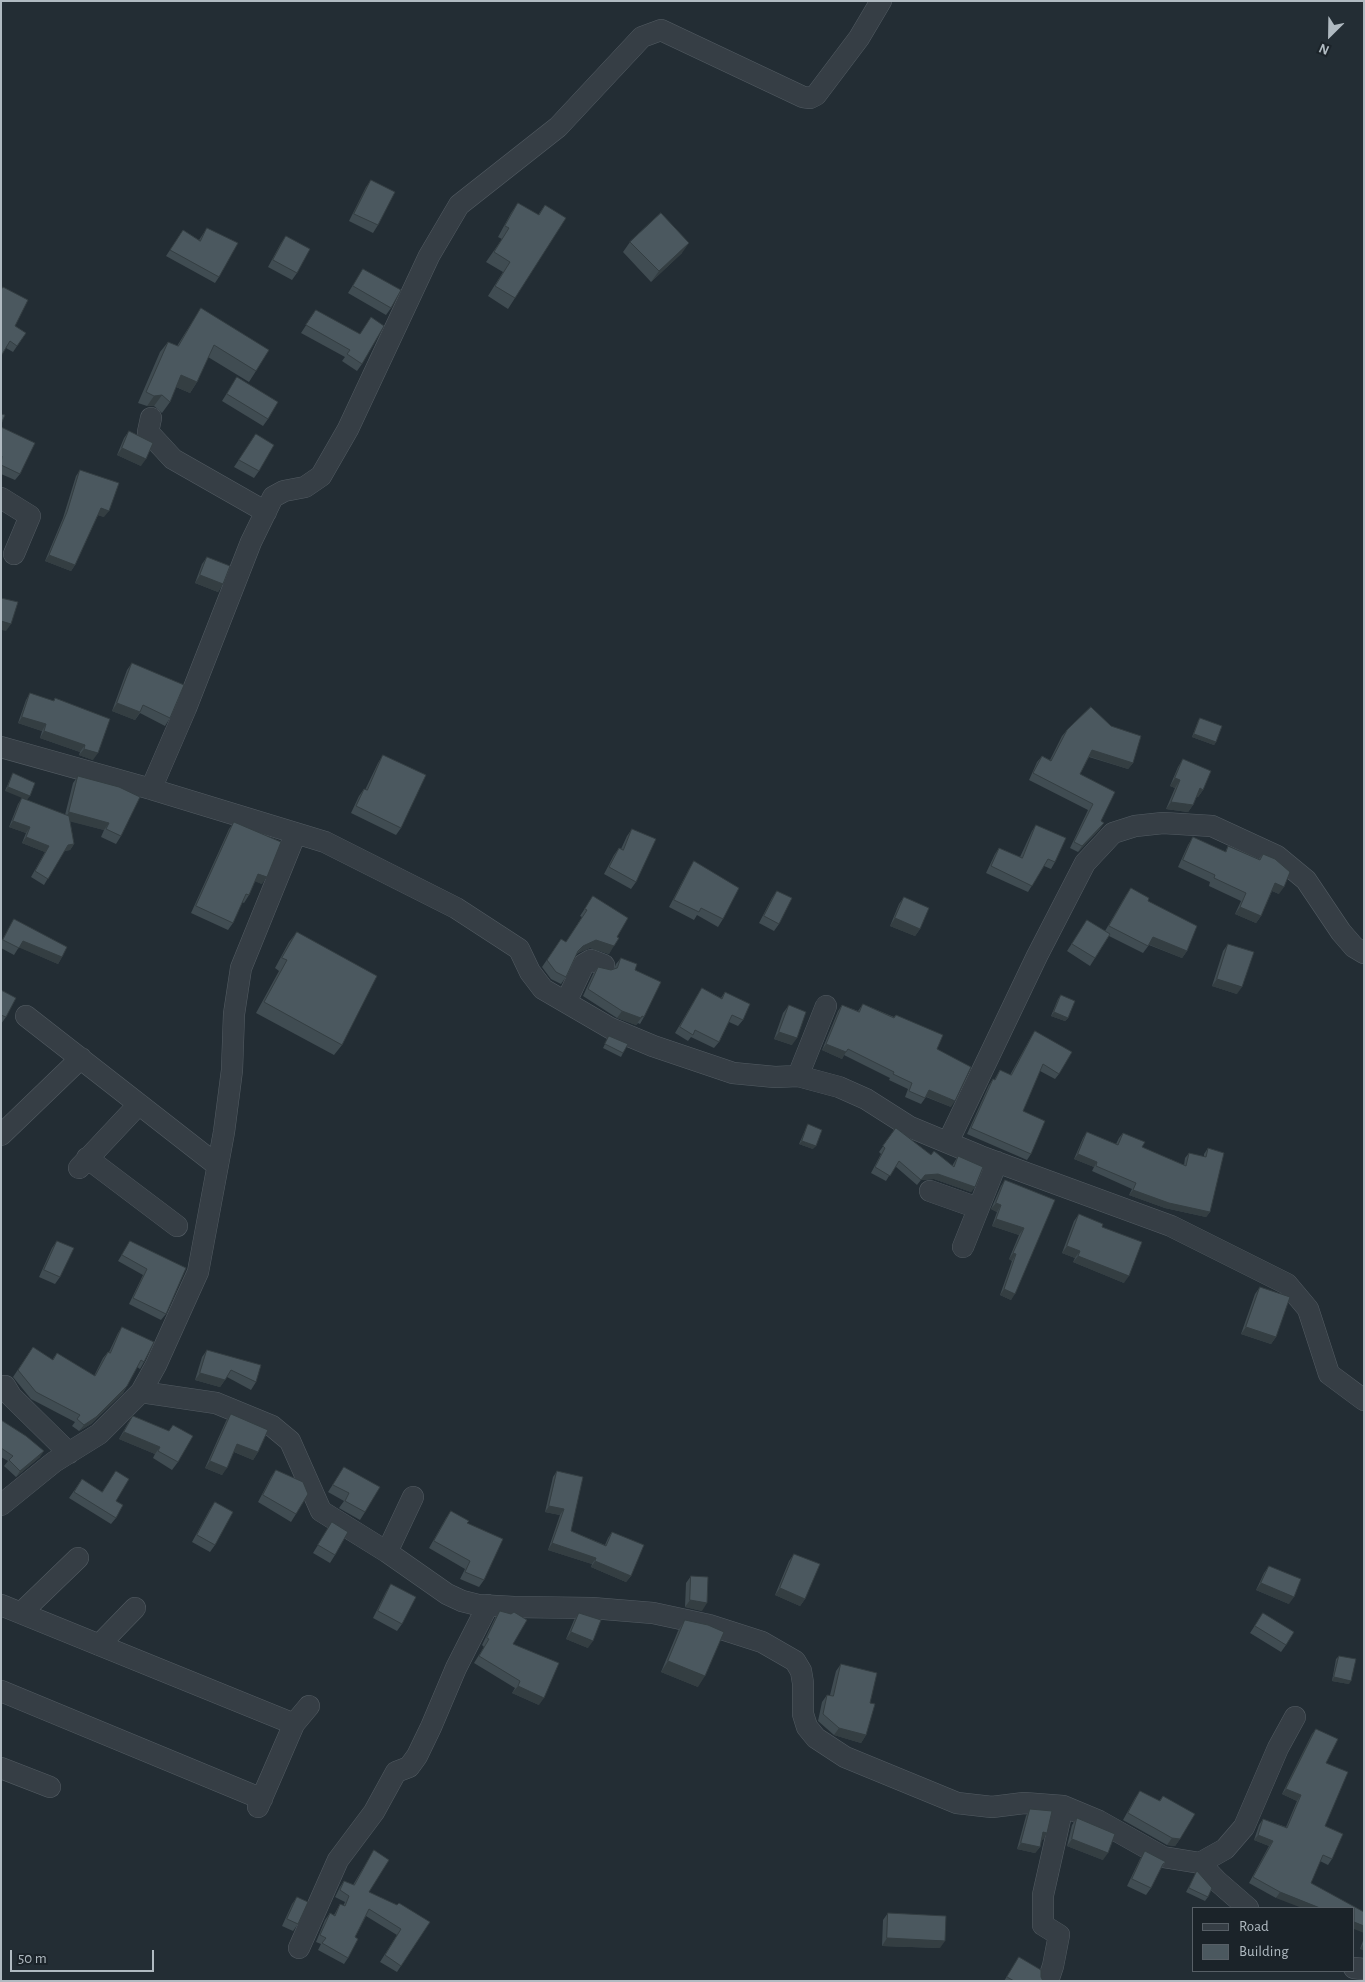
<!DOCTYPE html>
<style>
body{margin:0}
#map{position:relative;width:1365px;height:1982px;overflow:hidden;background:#232d34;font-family:"Alegreya Sans",sans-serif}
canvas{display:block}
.frame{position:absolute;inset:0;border:2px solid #b0bac1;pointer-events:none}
.legend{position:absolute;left:1192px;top:1907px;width:162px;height:65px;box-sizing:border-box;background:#1b2329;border:1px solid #575f66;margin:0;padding:6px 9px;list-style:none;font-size:15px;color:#b0bac1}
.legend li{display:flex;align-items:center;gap:10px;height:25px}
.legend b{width:25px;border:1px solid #575f66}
.north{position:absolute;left:1305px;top:10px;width:50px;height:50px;-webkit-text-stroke:4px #1b2329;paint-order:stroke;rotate:203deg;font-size:14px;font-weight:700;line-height:20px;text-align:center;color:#b0bac1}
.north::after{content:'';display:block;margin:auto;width:18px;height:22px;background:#b0bac1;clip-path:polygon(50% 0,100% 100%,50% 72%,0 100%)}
.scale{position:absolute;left:10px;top:1950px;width:144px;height:22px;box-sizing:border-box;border:2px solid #b0bac1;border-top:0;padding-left:6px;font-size:15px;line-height:18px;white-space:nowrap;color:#b0bac1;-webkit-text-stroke:4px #1b2329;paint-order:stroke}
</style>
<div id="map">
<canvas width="1365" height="1982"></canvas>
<div class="frame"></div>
<ul class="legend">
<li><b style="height:6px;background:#363e45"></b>Road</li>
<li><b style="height:14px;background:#4b585f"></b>Building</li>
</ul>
<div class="north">N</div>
<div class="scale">50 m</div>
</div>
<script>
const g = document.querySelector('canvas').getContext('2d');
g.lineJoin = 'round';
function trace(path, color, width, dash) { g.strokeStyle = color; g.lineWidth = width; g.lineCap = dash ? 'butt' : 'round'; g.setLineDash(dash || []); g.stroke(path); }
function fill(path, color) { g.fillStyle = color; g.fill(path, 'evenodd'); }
const minor = new Path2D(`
 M151 418 148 432 173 459 266 512
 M1 498 30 516 14 554
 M1 747 151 789 325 842 456 908 519 949 530 972 543 989 610 1028 653 1046 733 1073 775 1077 798 1076 839 1087 866 1099 910 1127 980 1156 1171 1226 1287 1284 1308 1309 1329 1374 1364 1400
 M151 789 186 708 251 542 273 497 284 491 305 487 321 476 348 429 429 256 459 205 558 127 642 37 661 30 803 97 810 98 816 95 859 38 881 1
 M566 1002 584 964 591 960 604 965
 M26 1016 213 1162
 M798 1076 826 1006
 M1 1135 81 1058
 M948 1142 1037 956 1085 863 1113 833 1135 826 1163 823 1212 826 1277 856 1306 880 1341 932 1354 947 1364 953
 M87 1158 177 1226
 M79 1168 139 1104
 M930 1191 978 1208
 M963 1247 997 1162
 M5 1386 11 1396 69 1453
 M141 1392 216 1403 272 1426 290 1441 321 1511 387 1552 447 1594 462 1601 478 1605 514 1607 592 1608 653 1613 709 1625 762 1642 795 1661 801 1671 803 1683V1714L807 1727 816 1738 845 1757 957 1803 992 1807 1024 1803 1063 1806 1099 1821 1163 1857 1200 1863 1225 1849 1244 1827 1278 1748 1295 1717
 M1 1505 54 1462 99 1434 141 1392 156 1365 198 1272 224 1132 232 1070 234 1014 241 968 295 835
 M387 1552 413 1497
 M1 1605 294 1724
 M21 1613 78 1558
 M99 1645 135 1608
 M1 1691 262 1799
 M1 1768 50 1787
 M258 1807 294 1724 309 1706
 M1200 1863 1217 1881 1248 1908
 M299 1948 338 1860 374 1812 396 1772 409 1767 417 1756 431 1727 456 1668 488 1605
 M1354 1968 1364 1969
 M1048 1981 1053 1966 1059 1935 1043 1925V1895L1063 1806`);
const wall = new Path2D(`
 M371 180 378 225 373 233 349 221 366 187Z
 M518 203 538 215 545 205 515 298 508 309 488 296 503 272 486 262 502 239 498 237 511 213Z
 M207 228 219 277 215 283 166 256 183 230 199 240Z
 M286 236 297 273 292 280 268 267 281 243Z
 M630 242 682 253 651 282 623 252Z
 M363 269 391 308 386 315 348 293Z
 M201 308 256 371 249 382 208 357 197 382 190 393 176 387 170 402 162 413 154 406H147L138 403 160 352 168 342 177 346Z
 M316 310 362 364 357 371 342 361 345 357 301 333Z
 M15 326 26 333 13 352 6 348Z
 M237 377 268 419 263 426 222 401Z
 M1 427 20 474 15 480 1 474Z
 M129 431 141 466 117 455 124 438Z
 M256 434 259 471 254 478 234 467Z
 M80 470 104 517 98 515 75 565 71 571 45 561 63 518 76 476Z
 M207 557 223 584 218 592 195 583 202 564Z
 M132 663 170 718 165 726 140 713 135 720 112 711 127 670Z
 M30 693 53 701 55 698 93 760 79 755 80 752 40 738 42 731 18 723 26 700Z
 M1200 718 1216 742 1214 745 1192 737 1198 721Z
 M1067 730 1133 763 1128 769 1089 757 1080 774 1101 821 1100 829 1078 852 1070 848 1088 810 1029 780 1037 762 1042 756 1050 760 1062 736Z
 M383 755 401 828 396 835 351 813 359 796 364 789 365 790 378 763Z
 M1183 759 1203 790 1198 797 1197 796 1193 805 1188 812 1166 809 1175 788 1170 786 1178 767Z
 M13 773 35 783 5 791 11 777Z
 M78 776 121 836 116 844 101 837 104 830 70 821 74 844 70 850 64 851 44 885 31 877 45 852 22 843 26 833 9 827 18 804 22 798 65 815 73 783Z
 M234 822 262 884 255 881 249 895 244 903 242 902 233 923 228 930 191 913 229 829Z
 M1036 825 1055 862 1051 869 1044 866 1028 892 986 873 995 854 999 848 1020 857 1032 831Z
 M632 829 636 882 631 889 604 874 614 855 619 848 621 849 627 836Z
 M1193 837 1225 852 1228 846 1258 860 1263 854 1279 894 1272 891 1261 916 1256 923 1235 914 1241 901 1209 886 1210 882 1178 867 1188 845Z
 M694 861 723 919 718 927 697 915 694 920 669 907 689 869Z
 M1131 888 1148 901 1187 951 1182 958 1149 945 1143 953 1109 936 1090 966 1067 951 1087 920 1105 931 1126 895Z
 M777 891 779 924 774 931 759 923 772 898Z
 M593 896 617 937 609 954 590 948 578 953 576 955 566 977 561 984 551 979 542 967 561 939 566 942 582 917 580 916Z
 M904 897 920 929 915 936 890 926 899 904Z
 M14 919 62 957 58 964 19 947 14 955 1 948V942L10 926Z
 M297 932 342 1045 334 1055 256 1013 279 971 275 968 289 942Z
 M1228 944 1237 994 1212 986 1223 951Z
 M621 958 635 970 644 1017 640 1024 638 1023 636 1025 617 1018 583 996 593 974 598 967 611 970 614 969 616 964Z
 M702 988 721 998 725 992 743 1020 738 1026 729 1022 719 1042 714 1048 691 1037 688 1041 675 1033 698 994Z
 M1 990 6 1017 1 1024Z
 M1061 995 1068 1018 1065 1021 1051 1016 1058 999Z
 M863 1004 894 1017 896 1015 937 1049 951 1107 926 1097 921 1104 905 1097 908 1089 889 1080 890 1078 844 1055 842 1059 822 1050 838 1011 842 1005 858 1011Z
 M789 1005 792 1045 774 1039 783 1013Z
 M1035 1031 1059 1074 1055 1079 1040 1071 1023 1111 1031 1154 1027 1160 967 1134 989 1085 993 1079 994 1080 1000 1070 1010 1075 1031 1037Z
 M609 1036 623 1053 621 1057 603 1048Z
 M808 1124 813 1149 799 1144 806 1128Z
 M896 1128 931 1155 952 1166 958 1156 975 1187 971 1192 934 1179 921 1180 917 1185 895 1166 886 1181 871 1173 881 1154 879 1152Z
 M1087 1132 1116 1144 1119 1138 1123 1133 1142 1147 1184 1165 1185 1158 1189 1153 1204 1157V1154L1208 1148 1210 1212 1206 1217 1165 1208 1129 1195 1132 1189 1092 1171 1094 1167 1074 1159 1083 1138Z
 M1005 1180 1055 1200 1011 1300 1000 1295 1012 1261 1009 1259 1019 1235 992 1226 997 1212 991 1209 1001 1186Z
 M1079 1214 1102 1227 1124 1283 1073 1262 1075 1258 1062 1253 1074 1221Z
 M57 1241 60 1277 55 1284 39 1277 52 1248Z
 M130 1241 186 1268 166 1314 161 1320 129 1304 143 1275 118 1261Z
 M1260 1287 1276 1337 1271 1344 1241 1334 1255 1294Z
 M122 1327 144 1362 140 1369 137 1367 127 1386 123 1393 91 1424 79 1431 72 1426 75 1422 31 1399 13 1377 33 1347 52 1360 57 1353 94 1376 103 1358 108 1352H109L118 1333Z
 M207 1350 256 1382 251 1390 227 1377 220 1387 195 1380 202 1357Z
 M231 1414 258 1452 253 1460 234 1452 222 1475 205 1468 226 1421Z
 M133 1416 169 1431 173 1425 178 1462 172 1470 153 1458 155 1454 119 1439 128 1423Z
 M1 1420 40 1457 16 1477 4 1466 8 1461 1 1457Z
 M344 1467 365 1512 360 1520 339 1508 344 1501 328 1492Z
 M276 1470 296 1514 291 1522 258 1502 271 1477Z
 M557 1471 571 1531 605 1545 608 1538 612 1532 631 1576 626 1582 591 1567 592 1564 548 1550 560 1515 545 1512 553 1477Z
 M82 1479 116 1501V1518L111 1524 69 1498Z
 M215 1502V1545L210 1552 192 1542 210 1509Z
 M451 1511 467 1523 484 1580 479 1587 460 1579 465 1569 429 1548 446 1518Z
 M332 1522 335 1555 330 1563 313 1553Z
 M794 1554 805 1599 800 1606 775 1595 789 1561Z
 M1269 1566 1289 1604 1256 1590 1264 1573Z
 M691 1576 702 1611 685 1607 686 1583Z
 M391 1584 402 1624 397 1631 373 1618 386 1592Z
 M500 1611 513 1644 539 1705 512 1693 515 1688 474 1663 484 1647 482 1645 495 1618Z
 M579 1613 588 1648 566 1639 574 1620Z
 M1263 1613 1286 1645 1281 1652 1250 1633Z
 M685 1620 698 1687 661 1672 678 1631Z
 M1339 1656 1349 1684 1332 1681 1336 1659Z
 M841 1664 870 1703 866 1735 861 1743 834 1735 818 1721 822 1702 827 1695H830L836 1671Z
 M1316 1729 1326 1763 1325 1826 1332 1859 1328 1865 1320 1861 1276 1898 1249 1883 1269 1846 1254 1840 1259 1825 1263 1819 1286 1827 1297 1801 1282 1794 1312 1734Z
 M1140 1791 1159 1801 1163 1796 1180 1839 1175 1846 1167 1845 1123 1820 1135 1798Z
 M1030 1809 1043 1840 1041 1839 1040 1847 1035 1853 1017 1849 1026 1816Z
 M1077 1818 1103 1860 1067 1846 1072 1825Z
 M374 1850 369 1892 430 1922 397 1972 380 1962 397 1935 366 1916 355 1937 348 1958 344 1964 318 1950 321 1944 316 1942 325 1920 330 1913 334 1915 340 1904 343 1906 345 1902 335 1897 340 1887 344 1881 353 1885Z
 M1145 1851 1166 1862 1160 1870 1151 1888 1146 1895 1127 1886 1140 1859Z
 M1197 1871 1208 1897 1205 1901 1186 1892Z
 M297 1897 298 1924 293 1931 282 1926 292 1904Z
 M888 1913 940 1948 882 1946 883 1920Z
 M1364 1938V1950L1360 1949Z
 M1019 1957 1043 1981H1004Z`);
const shadedWall = new Path2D(`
 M689 243 682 253 651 282 659 271Z
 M181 375 197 382 190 393 174 386Z
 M162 395 154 406H147L154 396Z
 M122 448 146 459 141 466 117 455Z
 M101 508 109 511 104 517 97 515Z
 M49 555 75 565 71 571 45 561Z
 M200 575 223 584 218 592 195 583Z
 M1 621 11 624 6 631 1 630Z
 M117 703 140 712 135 720 112 711Z
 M22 717 46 724 42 731 18 723Z
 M44 731 85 745 80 752 40 738Z
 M1194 734 1216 742 1214 745 1192 737Z
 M84 749 98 753 93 760 79 755Z
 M1092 750 1133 763 1128 769 1088 756Z
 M1175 778 1180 780 1175 788 1170 786Z
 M8 787 30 796 27 800 5 791Z
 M1200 788 1203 790 1198 797 1195 796Z
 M1171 802 1193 805 1188 812 1166 809Z
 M69 812 109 823 104 830 64 820Z
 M13 821 30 827 26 833 9 827Z
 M1104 823 1100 829 1078 852 1082 846Z
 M26 837 49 846 45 852 22 843Z
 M74 844 70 850 64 851 68 845Z
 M258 874 267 877 262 884 254 881Z
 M1275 883 1284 887 1279 894 1270 890Z
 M1240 907 1261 916 1256 923 1235 914Z
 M895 918 920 929 915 936 890 926Z
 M1153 937 1187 951 1182 958 1148 944Z
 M596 940 614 946 609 954 590 948 578 953 573 959 583 946Z
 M23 941 62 957 58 964 18 947Z
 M1217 979 1242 987 1237 994 1212 986Z
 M622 1011 641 1018 636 1025 617 1018Z
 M1054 1012 1068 1018 1065 1021 1051 1016Z
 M779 1032 797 1038 792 1045 774 1039Z
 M826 1044 846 1052 842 1059 822 1050Z
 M929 1090 955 1101 951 1107 925 1096Z
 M802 1141 816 1146 813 1149 799 1144Z
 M1078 1154 1097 1162 1094 1167 1074 1159Z
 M938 1174 975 1187 971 1192 934 1179 921 1180 917 1185 925 1175Z
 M1133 1190 1210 1212 1206 1217 1165 1208 1129 1195Z
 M996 1203 1001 1205 997 1212 991 1209Z
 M996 1219 1024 1228 1019 1235 992 1226Z
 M1067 1246 1080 1251 1075 1258 1062 1253Z
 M1013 1253 1016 1254 1012 1261 1009 1259Z
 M1078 1256 1129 1276 1124 1283 1073 1262Z
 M1004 1289 1015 1294 1011 1300 1000 1295Z
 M1246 1327 1276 1337 1271 1344 1241 1334Z
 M200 1373 225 1380 220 1387 195 1380Z
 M127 1386 123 1393 91 1424 79 1431 84 1425Z
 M124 1432 160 1447 155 1454 119 1439Z
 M237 1444 258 1452 253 1460 232 1451Z
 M44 1451 40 1457 16 1477 20 1471Z
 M210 1461 227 1468 222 1475 205 1468Z
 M549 1506 564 1509 560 1515 545 1512Z
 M552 1543 596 1558 592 1564 548 1550Z
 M595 1561 631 1576 626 1582 591 1567Z
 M1261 1583 1294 1597 1289 1604 1256 1590Z
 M780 1588 805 1599 800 1606 775 1595Z
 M690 1600 707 1603 702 1611 685 1607Z
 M571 1632 593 1641 588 1648 566 1639Z
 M668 1661 705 1676 698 1687 661 1672Z
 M1334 1677 1351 1681 1349 1684 1332 1681Z
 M518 1686 544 1698 539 1705 512 1693Z
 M839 1728 866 1735 861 1743 834 1735Z
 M1286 1789 1301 1795 1297 1801 1282 1794Z
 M1043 1832 1047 1833 1043 1840 1038 1838Z
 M1258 1835 1273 1841 1269 1846 1254 1840Z
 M1172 1838 1180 1839 1175 1846 1167 1845Z
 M1072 1839 1108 1853 1103 1860 1067 1846Z
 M1021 1843 1040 1847 1035 1853 1017 1849Z
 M1280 1892 1320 1908H1302L1276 1898Z
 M1354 1922 1364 1926V1933L1354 1929Z
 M887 1938 945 1941 940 1948 882 1946Z
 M1364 1943V1950L1360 1949Z`);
const building = new Path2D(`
 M371 180 395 192 378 225 354 214Z
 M518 203 539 215 545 205 566 218 515 298 495 286 510 262 494 252 509 228 505 226Z
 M661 213 689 243 659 271 630 242Z
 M207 228 238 243 219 277 170 250 183 230 200 241Z
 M286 236 310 249 297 273 273 260Z
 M363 269 401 290 391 308 353 286Z
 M3 287 28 300 15 326 26 333 17 346 10 341 1 356V290Z
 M201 308 269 350 256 371 214 345 197 382 181 375 170 402 162 395 154 396 146 392 168 342 178 346Z
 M316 310 360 334 371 317 384 326 362 364 347 354 350 350 306 325Z
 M237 377 278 402 268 419 227 394Z
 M1 414 5 415 1 424Z
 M1 427 35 443 20 474 1 465 2 456H1Z
 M129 431 153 443 146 459 122 448Z
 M256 434 274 445 259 471 239 460Z
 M80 470 119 483 109 511 101 508 75 565 49 555 67 512Z
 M207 557 230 566 223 584 200 575Z
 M1 598 18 602 11 624 1 621Z
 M132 663 184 685 170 718 143 705 140 712 117 703Z
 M30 693 54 701 55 698 110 719 98 753 84 749 85 745 44 731 46 724 22 717Z
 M1091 707 1111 726 1141 736 1133 763 1092 750 1080 774 1115 792 1101 821 1104 823 1082 846 1074 842 1093 804 1033 773 1042 756 1051 761 1067 730Z
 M1200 718 1222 726 1216 742 1194 734Z
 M383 755 426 775 401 828 356 806 364 789 367 790Z
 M1183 759 1211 771 1203 790 1200 788 1193 805 1171 802 1180 780 1175 778Z
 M13 773 35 783 30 796 8 787Z
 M78 776 119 787 140 797 121 836 106 829 109 823 69 812Z
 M22 798 69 816 74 844 68 845 48 879 35 871 49 846 26 837 30 827 13 821Z
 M234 822 281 842 267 877 258 874 249 895 246 894 233 923 196 906Z
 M1036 825 1066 838 1055 862 1048 859 1032 886 991 866 999 848 1022 858Z
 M632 829 656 839 636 882 609 867 619 848 623 850Z
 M1193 837 1226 852 1228 846 1260 860 1263 854 1275 859 1290 872 1284 887 1275 883 1261 916 1240 907 1246 893 1214 878 1215 875 1183 860Z
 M694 861 739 888 723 919 701 908 699 912 674 900Z
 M1131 888 1149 898 1148 901 1197 926 1187 951 1153 937 1148 946 1109 926Z
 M777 891 792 898 779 924 764 916Z
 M593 896 628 918 617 937 619 938 614 946 596 940 583 946 578 951 566 977 556 972 547 960 561 939 566 942 587 910 585 909Z
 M904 897 929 908 920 929 895 918Z
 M14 919 67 947 62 957 23 941 19 948 3 940Z
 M1087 920 1110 934 1095 958 1072 944Z
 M297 932 377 976 342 1045 264 1002 287 960 282 958Z
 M1228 944 1254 952 1242 987 1217 979Z
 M621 958 637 964 635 970 661 982 644 1017 642 1016 641 1018 622 1011 588 989 598 967 611 970 617 968Z
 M702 988 722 999 725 992 750 1004 743 1020 732 1015 719 1042 695 1030 693 1035 680 1027Z
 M1 990 16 998 6 1017 1 1015Z
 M1061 995 1075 1001 1068 1018 1054 1012Z
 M863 1004 894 1018 896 1015 943 1035 937 1049 971 1067 955 1101 929 1090 925 1098 909 1091 912 1083 893 1074 894 1072 848 1049 846 1052 826 1044 842 1005 859 1012Z
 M789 1005 806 1012 797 1038 779 1032Z
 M1035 1031 1072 1052 1059 1074 1043 1064 1023 1111 1045 1121 1031 1154 971 1128 993 1079 995 1080 1000 1070 1011 1075Z
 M609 1036 628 1044 623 1053 605 1044Z
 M808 1124 822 1130 816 1146 802 1141Z
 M896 1128 931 1155 934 1151 954 1167 958 1156 983 1167 975 1187 938 1174 925 1175 921 1180 899 1161 890 1176 875 1167 885 1148 883 1146Z
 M1087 1132 1118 1145 1123 1133 1145 1142 1142 1147 1186 1166 1189 1153 1206 1157 1208 1148 1224 1153 1210 1212 1169 1203 1133 1190 1136 1183 1096 1166 1097 1162 1078 1154Z
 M1005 1180 1055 1200 1015 1294 1004 1289 1016 1254 1013 1253 1024 1228 996 1219 1001 1205 996 1203Z
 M1079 1214 1103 1224 1102 1227 1142 1242 1129 1276 1078 1256 1080 1251 1067 1246Z
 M57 1241 74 1248 60 1277 44 1270Z
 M130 1241 186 1268 166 1314 133 1298 147 1269 122 1255Z
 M1260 1287 1290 1297 1276 1337 1246 1327Z
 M122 1327 154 1342 144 1362 141 1360 127 1386 96 1417 84 1425 77 1419 80 1415 36 1392 18 1370 33 1347 53 1360 57 1353 95 1376 108 1352 110 1353Z
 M207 1350 261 1365 256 1382 231 1370 225 1380 200 1373Z
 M231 1414 268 1430 258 1452 237 1444 227 1468 210 1461Z
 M133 1416 169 1431 173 1425 193 1436 178 1462 158 1451 160 1447 124 1432Z
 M1 1420 26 1436 44 1451 20 1471 9 1460 13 1456 1 1448Z
 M344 1467 380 1487 365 1512 345 1501 349 1493 333 1485Z
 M276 1470 303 1482 308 1494 296 1514 263 1495Z
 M116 1471 129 1479 116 1501 123 1505 116 1518 74 1492 82 1479 102 1492Z
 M557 1471 583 1477 571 1531 606 1546 612 1532 644 1545 631 1576 595 1561 596 1558 552 1543 564 1509 549 1506Z
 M215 1502 233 1512 215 1545 197 1535Z
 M451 1511 469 1521 467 1523 503 1539 484 1580 465 1572 470 1561 434 1541Z
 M332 1522 348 1532 335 1555 318 1545Z
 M794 1554 820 1564 805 1599 780 1588Z
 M1269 1566 1301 1579 1294 1597 1261 1583Z
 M691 1576 708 1577 707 1603 690 1600Z
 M391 1584 416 1597 402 1624 378 1611Z
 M500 1611 511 1614 514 1612 527 1620 513 1644 559 1663 544 1698 518 1686 520 1681 479 1656 489 1639 487 1638Z
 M579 1613 601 1620 593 1641 571 1632Z
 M1263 1613 1294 1632 1286 1645 1255 1626Z
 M685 1620 708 1625 724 1632 705 1676 668 1661Z
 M1339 1656 1356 1659 1351 1681 1334 1677Z
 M841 1664 877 1673 870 1703 875 1704 866 1735 839 1728 823 1714 827 1695 833 1696Z
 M1316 1729 1338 1739 1326 1763 1348 1772 1325 1826 1343 1834 1332 1859 1323 1855 1311 1883 1364 1912V1926L1354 1922V1908H1320L1280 1892 1253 1877 1273 1841 1258 1835 1263 1819 1287 1828 1301 1795 1286 1789Z
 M1140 1791 1160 1801 1163 1796 1195 1814 1180 1839 1172 1838 1128 1813Z
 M1030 1809 1052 1811 1047 1833 1043 1832 1040 1847 1021 1843Z
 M1077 1818 1115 1834 1108 1853 1072 1839Z
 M374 1850 389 1860 369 1892 397 1905 399 1903 430 1922 401 1966 385 1955 401 1929 369 1909 355 1937 358 1939 348 1958 322 1943 326 1938 320 1935 330 1913 335 1916 340 1904 345 1906 349 1896 340 1890 344 1881 354 1885Z
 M1145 1851 1166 1862 1163 1864 1151 1888 1132 1879Z
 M1197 1871 1212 1888 1208 1897 1189 1888Z
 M297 1897 308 1902 298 1924 287 1919Z
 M888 1913 946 1916 945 1941 887 1938Z
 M1019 1957 1041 1970V1977L1043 1981H1014L1007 1977Z`);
trace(minor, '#535c63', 22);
trace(minor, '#363e45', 21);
fill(wall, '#404c52');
fill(shadedWall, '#343e42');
fill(building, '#4b585f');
trace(building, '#343e42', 1);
</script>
